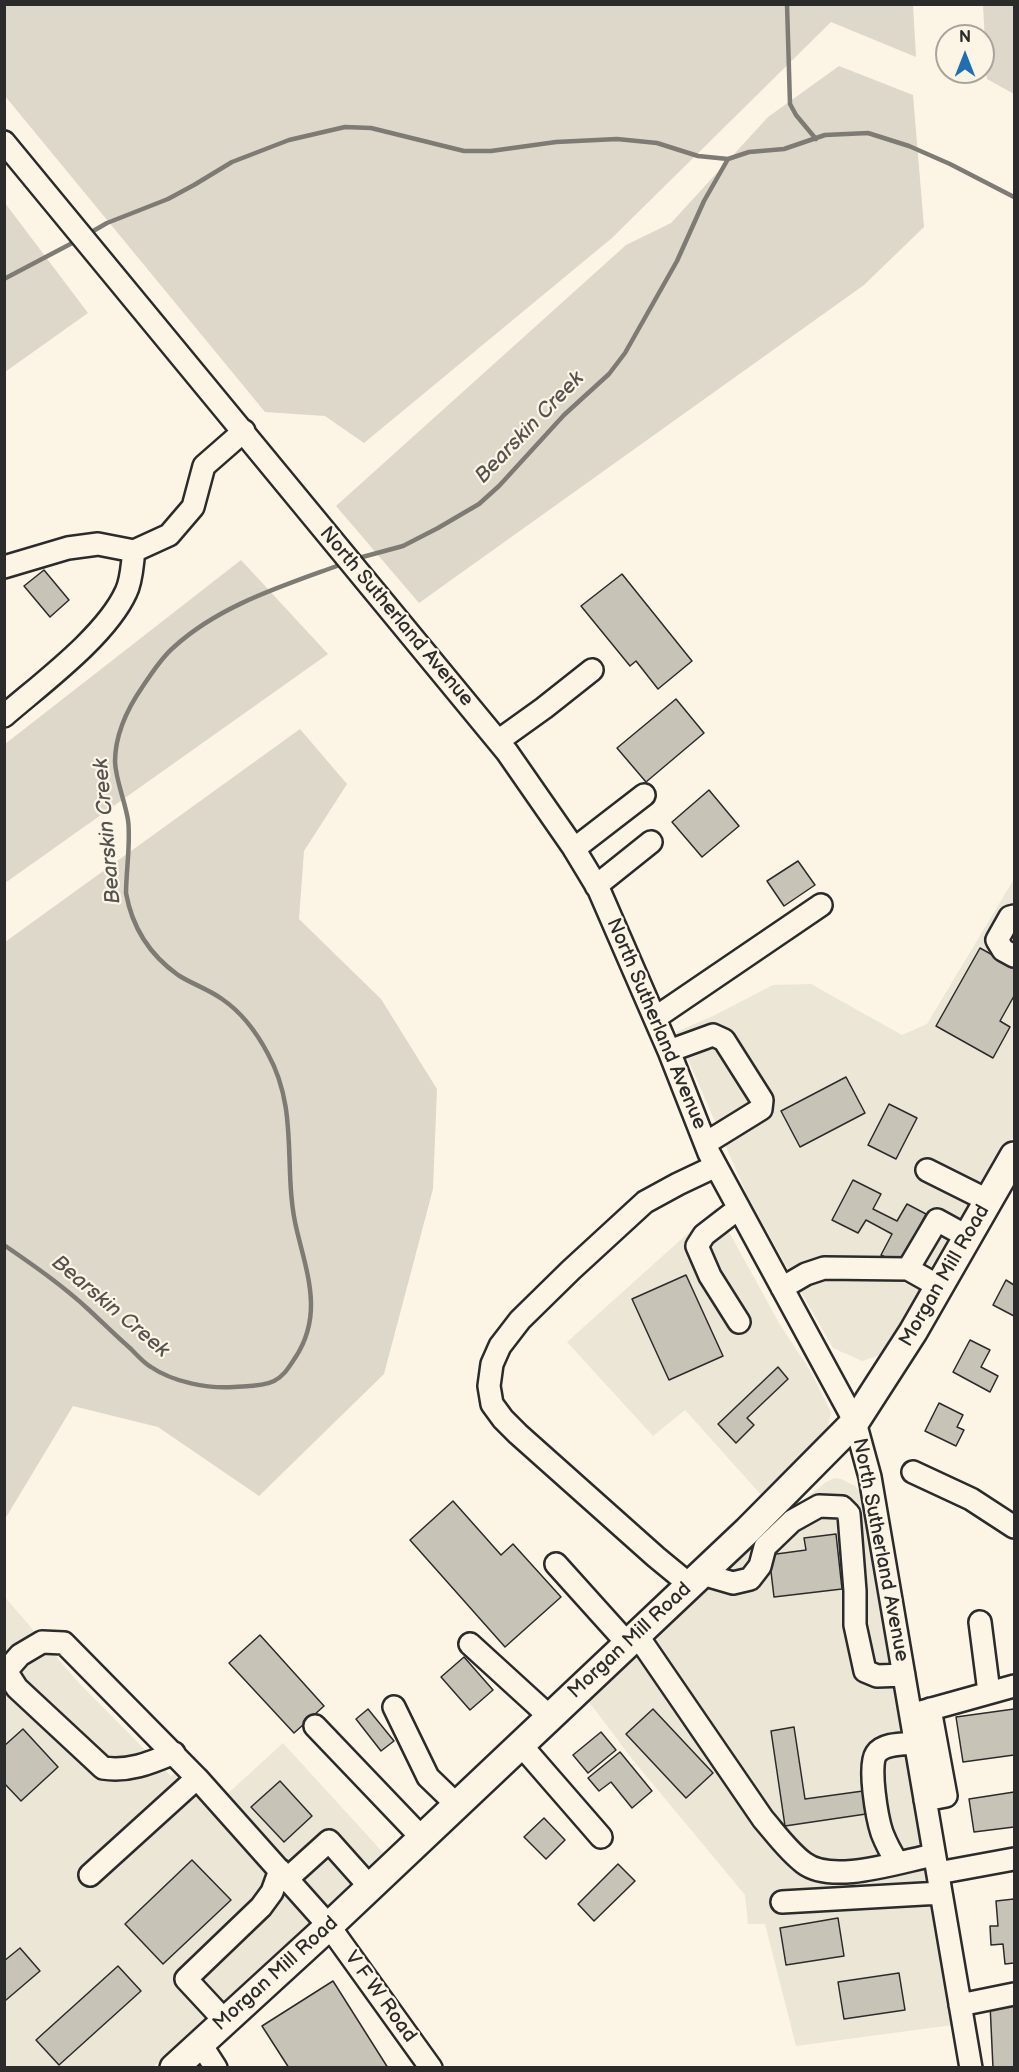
<!DOCTYPE html>
<style>
body{margin:0}
#map{position:relative;width:1019px;height:2072px;overflow:hidden;background:#fcf5e5;font-family:"Balsamiq Sans",sans-serif}
canvas{display:block}
.frame{position:absolute;inset:0;border:6px solid #2b2b2b;pointer-events:none}
.north{position:absolute;left:935px;top:24px;width:60px;height:60px;box-sizing:border-box;background:#fcf5e5;border:2px solid #a8a49b;border-radius:50%;rotate:0deg;font-size:16px;font-weight:700;line-height:24px;text-align:center;color:#2b2b2b}
.north::after{content:'';display:block;margin:auto;width:21px;height:27px;background:#1f6fb2;clip-path:polygon(50% 0,100% 100%,50% 72%,0 100%)}
</style>
<div id="map">
<canvas width="1019" height="2072"></canvas>
<div class="frame"></div>
<div class="north">N</div>
</div>
<script>
const g = document.querySelector('canvas').getContext('2d');
g.lineJoin = 'round';
function fill(path, color) { g.fillStyle = color; g.fill(path, 'evenodd'); }
function trace(path, color, width, dash) { g.strokeStyle = color; g.lineWidth = width; g.lineCap = dash ? 'butt' : 'round'; g.setLineDash(dash || []); g.stroke(path); }
function label(font, color, halo, rows, align = 'center') {
  g.font = font + ' "Balsamiq Sans",sans-serif'; g.lineWidth = 4.5; g.setLineDash([]); g.textBaseline = 'middle'; g.strokeStyle = halo; g.fillStyle = color; for (const [text, x, y, turn = 0] of rows) {
    g.save(); g.translate(x, y); g.rotate((+turn || 0) * Math.PI / 180); g.textAlign = isNaN(turn) ? turn : align; if (halo) g.strokeText(text, 0, 0); g.fillText(text, 0, 0); g.restore();
  }
}
const built = new Path2D(`
 M1014 879V1135L972 1212 889 1352 862 1361 833 1348 786 1266 747 1195 676 1032 713 1016 773 985 811 984 902 1035 927 1024Z
 M716 1208 779 1323 811 1372 831 1412 827 1431 763 1497 685 1410 653 1436 567 1342Z
 M835 1478 841 1479 855 1486 863 1495 876 1588 953 2025 796 2046 765 1924H748L745 1895 633 1760 586 1698 756 1539 826 1482Z
 M4 1596 79 1683 171 1776 178 1770 212 1808 283 1743 388 1858 153 2067H5Z`);
const green = new Path2D(`
 M4 5H913L916 57 831 22 612 238 364 443 325 416 265 412 5 96Z
 M983 5H1014V94L987 79Z
 M839 66 913 95 924 227 864 285 419 603 336 506 626 245 671 223 768 117Z
 M5 203 88 313 5 372H4Z
 M241 560 328 654 5 883V744Z
 M300 729 347 784 304 851 299 919 381 999 437 1089 433 1189 384 1374 259 1496 158 1427 73 1406 5 1519V942Z`);
const stream = new Path2D(`
 M787 4 790 104 796 115 816 139
 M88 234 107 223 168 199 194 185 232 162 289 140 345 127 371 128 464 151H491L556 142 617 139 657 143 698 156 728 159
 M4 279 78 240
 M355 559 403 546 438 528 479 504 499 486 564 415 609 374 625 353 677 261 704 201 728 159 749 152 784 149 825 135 868 133 909 146 950 164 1014 197
 M4 1245C33 1265 62 1285 88 1309 102 1322 116 1336 131 1349 137 1355 144 1363 151 1367 173 1382 208 1389 234 1387 246 1386 262 1387 274 1381 284 1376 289 1367 295 1358 323 1316 308 1276 297 1231 282 1171 300 1112 268 1054 257 1033 241 1012 222 999 208 989 192 984 178 975 150 955 132 927 126 893 126 872 131 840 128 820 125 801 116 781 115 762 115 734 127 709 143 686 152 673 161 658 174 647 221 604 286 585 345 563`);
const building = new Path2D(`
 M44 570 69 600 50 617 24 586Z
 M622 574 692 661 658 689 636 661 630 666 581 606Z
 M676 699 704 733 646 782 617 748Z
 M709 790 739 826 702 857 672 822Z
 M798 861 815 885 784 906 767 881Z
 M980 948 1014 967V996L1000 1021 1010 1027 993 1058 936 1026Z
 M846 1077 865 1113 800 1147 781 1111Z
 M889 1104 917 1118 896 1159 868 1145Z
 M853 1180 881 1194 873 1209 897 1221 907 1204 926 1214 899 1264 881 1255 892 1234 866 1220 858 1233 832 1220Z
 M686 1275 723 1356 669 1380 632 1299Z
 M1006 1280 1014 1285V1316L993 1305Z
 M970 1340 990 1350 981 1367 998 1376 990 1392 953 1372Z
 M778 1367 788 1379 747 1418 754 1425 736 1443 718 1424Z
 M939 1403 963 1415 957 1427 964 1430 956 1446 925 1431Z
 M453 1501 501 1555 513 1544 561 1597 505 1647 410 1540Z
 M836 1534 842 1589 774 1597 769 1555 806 1550 804 1538Z
 M260 1635 324 1706 294 1733 229 1663Z
 M464 1657 493 1690 470 1710 441 1677Z
 M368 1709 394 1741 381 1751 356 1719Z
 M653 1709 713 1773 686 1798 626 1734Z
 M1014 1709V1755L963 1762 956 1717Z
 M794 1727 805 1799 863 1791 866 1814 785 1826 771 1731Z
 M23 1729 58 1767 21 1801 4 1783V1746Z
 M601 1732 616 1750 588 1773 573 1755Z
 M620 1752 652 1791 632 1808 611 1782 599 1791 588 1778Z
 M280 1781 312 1816 284 1842 251 1807Z
 M1014 1792V1827L974 1832 969 1799Z
 M544 1818 565 1840 546 1859 524 1837Z
 M192 1860 231 1900 163 1964 125 1924Z
 M618 1864 635 1881 594 1921 578 1904Z
 M1014 1899V1963L1005 1964 1003 1944 991 1945 990 1926H998L996 1901Z
 M838 1918 844 1956 786 1965 780 1928Z
 M20 1948 40 1971 6 2000 4 1998V1961Z
 M118 1966 141 1991 59 2065 36 2040Z
 M899 1973 905 2010 844 2019 838 1982Z
 M333 1981 388 2068H289L262 2026Z
 M1014 2003V2068H993L990 2004Z`);
const minor = new Path2D(`
 M4 142 507 752 573 847 599 890 669 1051 709 1153 855 1422 870 1477 971 2068
 M4 567 68 548 98 544 134 551 169 535 193 507 204 466 244 431
 M4 716C42 683 106 636 126 592 132 580 132 564 134 551
 M498 741 544 708 592 670
 M574 849 644 795
 M596 886 651 842
 M1014 916 1010 917 997 940 1003 950 1014 956
 M655 1018 821 905
 M669 1051 713 1035 724 1040 762 1100 761 1109 706 1143
 M927 1170 989 1201
 M908 1269 937 1220 968 1237
 M782 1288 806 1274 824 1268 908 1269 940 1287
 M739 1322 710 1276 697 1246 704 1235 739 1208
 M913 1472 971 1499 1014 1527
 M556 1564 628 1644
 M702 1574 733 1583 750 1579 760 1566 765 1547 792 1521 819 1506 842 1507 849 1514 855 1591V1625L865 1671 877 1676 904 1675
 M690 1585 656 1557 518 1434 503 1419 492 1404 489 1386 492 1364 500 1346 520 1320 571 1270 645 1202 678 1184 716 1166
 M980 1622 989 1692
 M637 1635 763 1819C776 1834 788 1851 804 1863 833 1885 901 1861 934 1855
 M470 1644 550 1717
 M394 1707 428 1777 457 1805
 M917 1713 1014 1686
 M315 1726 422 1838
 M521 1745 601 1837
 M174 1753C150 1763 129 1772 103 1768L17 1688 6 1671 20 1655 42 1642 64 1643 197 1778 329 1926 431 2068
 M925 1800 946 1796 930 1709
 M897 1862C891 1853 886 1843 882 1833 877 1818 868 1766 876 1754 883 1743 904 1744 915 1743
 M938 1873 1014 1859
 M90 1875 197 1778
 M287 1879 329 1841 370 1887
 M782 1902 941 1893
 M960 2005 1014 1994
 M225 2021 186 1979 261 1907 272 1892 280 1870
 M200 2043 216 2068`);
const major = new Path2D(`
 M174 2068 329 1926 747 1531 855 1422 913 1332 1014 1156`);
const streetNames = [
 ["North Sutherland Avenue",396,617,50],
 ["North Sutherland Avenue",656,1024,67],
 ["Morgan Mill Road",945,1276,-60],
 ["North Sutherland Avenue",880,1550,79],
 ["Morgan Mill Road",630,1641,-43],
 ["Morgan Mill Road",276,1974,-42],
 ["V F W Road",380,1997,54]
];
const waterNames = [
 ["Bearskin Creek",530,428,-46],
 ["Bearskin Creek",108,831,-95],
 ["Bearskin Creek",110,1307,40]
];
fill(built, '#ece6d7');
fill(green, '#ded8ca');
trace(stream, '#7d7b74', 4.5);
fill(building, '#c8c3b7');
trace(building, '#2b2b2b', 1.5);
trace(minor, '#2b2b2b', 26);
trace(major, '#2b2b2b', 32);
trace(minor, '#fcf5e5', 21);
trace(major, '#fcf5e5', 27);
label('20px', '#2b2b2b', '#fcf5e5', streetNames);
label('italic 21px', '#545350', '#fcf5e5', waterNames);
</script>
